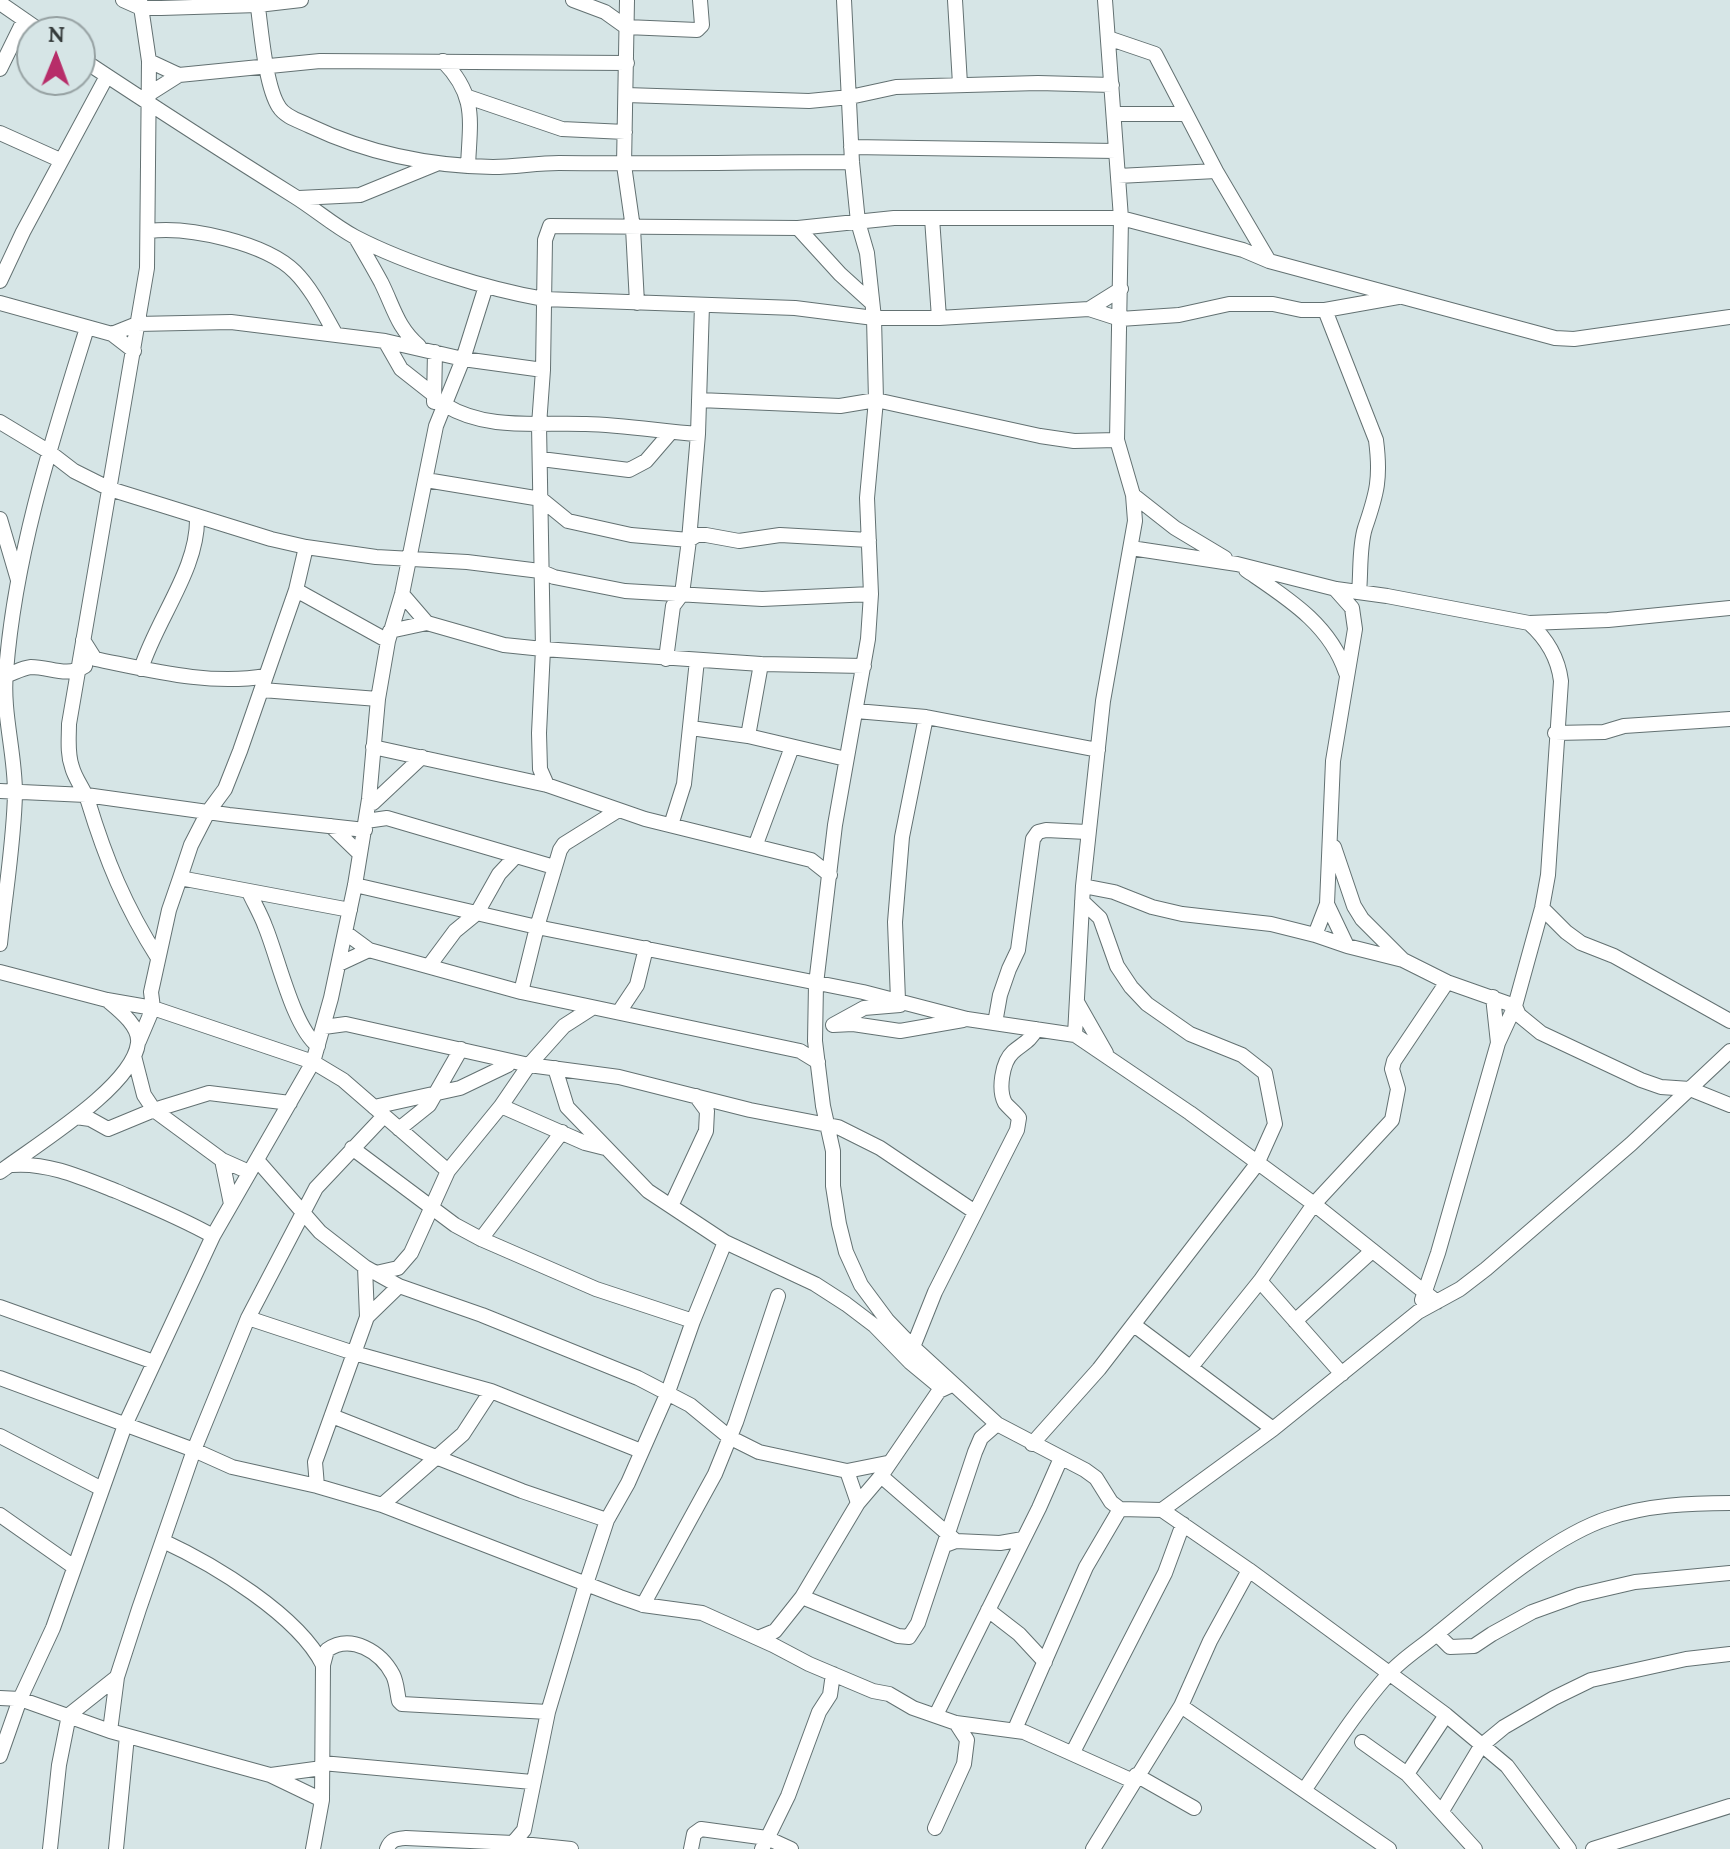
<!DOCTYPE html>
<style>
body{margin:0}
#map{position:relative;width:1730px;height:1849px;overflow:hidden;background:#d6e5e6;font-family:Lora,serif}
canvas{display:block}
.north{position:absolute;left:16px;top:16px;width:80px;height:80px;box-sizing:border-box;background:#d6e5e6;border:2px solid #96a1a2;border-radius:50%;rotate:1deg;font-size:22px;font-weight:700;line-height:32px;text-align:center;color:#353b3b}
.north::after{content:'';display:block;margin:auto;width:28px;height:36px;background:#b72d69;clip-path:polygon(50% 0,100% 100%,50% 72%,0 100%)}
</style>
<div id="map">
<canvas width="1730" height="1849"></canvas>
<div class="north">N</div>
</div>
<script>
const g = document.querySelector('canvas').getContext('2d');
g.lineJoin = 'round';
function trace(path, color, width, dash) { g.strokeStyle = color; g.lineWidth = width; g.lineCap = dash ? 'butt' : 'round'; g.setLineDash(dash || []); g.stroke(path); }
const minor = new Path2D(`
 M123 0 141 8H161L258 5 301 0
 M140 0 149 61 147 268 69 724C69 738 67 753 72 767 75 779 84 789 88 801 106 860 125 906 158 958
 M257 0C261 27 265 86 279 107 285 117 300 121 310 126 367 153 429 166 493 167 515 167 537 163 559 163 657 164 754 162 852 162
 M573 0 605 12 626 27 697 30 702 25 700 0
 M627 0 624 165 633 228 637 303
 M844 0 852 162 858 222 867 253 874 318 876 400 867 498 871 594 868 639 835 825 816 984 815 1041 823 1106 833 1151V1186L839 1224 846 1252 861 1285 887 1320 913 1347 997 1424 1085 1470 1096 1478 1111 1502 1120 1509 1162 1510 1273 1429 1418 1312 1460 1289 1486 1269 1631 1144 1730 1051
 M955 0 960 84
 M0 3 42 32
 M1108 38 1155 54 1216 171 1269 261
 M80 58C151 105 222 151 294 196 315 209 333 225 355 237 407 264 486 289 544 299L795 308 874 318H939L1089 309 1120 319 1179 315 1229 304H1273L1301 310H1325L1398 297
 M149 61 179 75
 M443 61C477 96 470 120 468 166
 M0 69 24 20
 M149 94 179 75 320 61 627 63
 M626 95 809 101 850 97 896 87 1038 83 1112 85
 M468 97 562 129 625 132
 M1114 114H1186
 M0 133 60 160
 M851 147 1116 151
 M1118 176 1216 171
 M299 198 360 195 436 164
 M932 218 939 318
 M798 228 840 274 872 303
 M149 231C189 226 266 243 295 272 312 289 324 314 336 335
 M356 238C364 252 373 267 381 282 394 308 397 327 419 346
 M0 281 23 232 107 76
 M0 303 112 334 134 351
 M1089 309 1121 289
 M1325 310 1376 440C1381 478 1377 493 1365 528 1359 547 1361 573 1359 592
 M112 334 137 324 231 322 385 341 463 359 543 370
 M385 341 401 369 434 395
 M699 400 840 406 876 400 1040 436 1074 441 1117 440
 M434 402 435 352
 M445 405C487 431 539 422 586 424 623 425 660 431 698 434
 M0 422 48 451 74 471 110 489 271 539 306 547 376 557 467 562 540 571 554 577 625 591 762 599 871 594
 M541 459 629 470 646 461 671 432
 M426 480 541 499 568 521 631 535 689 540 697 535H706L739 541 780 535 869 540
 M1133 495 1175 528 1225 558
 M0 519 18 580
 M1131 548 1237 564 1336 589 1387 596 1529 623 1608 620 1730 608
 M1246 570C1287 598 1330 624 1346 673
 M296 590 388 641
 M402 594 427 623
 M390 631 427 623 504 645 543 649 761 664 864 666
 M83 640 95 659C150 670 210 686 266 676
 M666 659 673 606 682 594 689 540 698 434 702 305
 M141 669C157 618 199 568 197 516
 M5 676C14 673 22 668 31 667 51 667 66 678 85 666
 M262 690 378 699
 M856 711 926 717 1098 750
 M691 728 748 736 846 759
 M1555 733 1604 732 1624 726 1730 719
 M748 736 761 664
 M373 747 547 785 645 819 811 860 830 875
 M547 785 540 769 539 733 543 649 539 425 543 370 545 240 550 226 798 228 894 218H1121L1243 250 1269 261 1555 338 1574 339 1730 317
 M0 791 86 795 229 815 365 830
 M373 803 422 757
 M366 821 387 818 554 867
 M671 825 684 784 697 660
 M331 826 360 854
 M756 844 792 747
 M1334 847 1354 906 1362 919 1402 959
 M180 878 350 910
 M355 885 537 927 863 992 967 1019 1075 1035 1190 1113 1314 1204 1437 1302
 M1083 886 1114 892 1152 907 1182 914 1271 924 1315 935 1347 946 1403 960 1447 982 1515 1006 1519 1015 1541 1033 1641 1080 1661 1087 1690 1089 1730 1105
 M249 892C254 903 261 915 265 926 278 957 293 1027 318 1046
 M1327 904 1347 946
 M1542 908 1566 932 1581 943 1614 956 1730 1021
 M346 933 369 950 521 992 800 1051 818 1062
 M1315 935 1327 904 1333 761 1355 629 1352 608 1336 590
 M0 944C5 894 14 843 15 793 15 752 2 712 6 672 15 554 52 440 87 328
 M339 964 369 950
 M429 966 455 931 477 913 499 874 515 857
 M0 972 107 1000 153 1008 313 1062 343 1080 448 1171
 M521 992 537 927 560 850 564 844 617 811
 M1493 997 1498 1043
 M898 1000 895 922 902 837 926 717
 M1077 1002 1106 1053
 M619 1012 637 985 646 948
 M995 1023 1000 995 1009 969 1018 950 1033 839 1038 832 1046 830 1087 832
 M833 1025 853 1024 900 1031 963 1020
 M833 1025 864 1008 900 1005
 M324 1027 346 1024 529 1065 619 1077 750 1110 838 1127 880 1148 975 1212
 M1075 1035 1083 886 1103 701 1135 521 1133 495 1117 440 1121 218 1105 0
 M139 1041 153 1008 151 992 169 910 180 878 191 845 208 812 225 789 240 751 296 590 306 547
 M134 1056 144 1095 154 1110 222 1160 249 1172
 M555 1068 567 1107 648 1191 725 1242 815 1284 846 1304 875 1326 910 1362 939 1386
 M501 1106 585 1143 605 1148
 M374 1107 460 1088 508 1065
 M76 1117 90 1119 108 1129 154 1110 209 1093 290 1103
 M399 1129 429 1105 461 1049
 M352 1148 455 1225 481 1239 596 1289 693 1321 668 1392 628 1483 607 1520 586 1584 548 1712 524 1830 513 1843
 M222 1160 231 1204
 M257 1160 320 1232 365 1267 399 1286 482 1315 638 1378 690 1405 729 1437 759 1452 847 1471 887 1463
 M12 1165C48 1162 83 1178 116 1191 149 1205 181 1218 213 1236
 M0 1172C34 1146 133 1087 138 1043 140 1026 119 1010 107 1000
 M671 1206 706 1131 707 1111 696 1096
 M481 1239 562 1132
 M376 1273 398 1268 411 1253 448 1171 501 1106 529 1065 564 1026 592 1008
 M1260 1281 1342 1374
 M1422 1300 1438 1253 1498 1043 1515 1006 1542 908 1548 875 1561 681C1558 657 1546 638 1529 623
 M0 1307 154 1362
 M367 1317 399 1286
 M248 1318 354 1353 491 1391 641 1451
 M693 1321 725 1242
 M1295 1321 1372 1251
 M1134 1325 1273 1429
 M913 1347 935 1292 1017 1130 1019 1118C1015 1112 1009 1108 1005 1103 998 1090 1002 1062 1013 1052 1022 1044 1031 1041 1036 1029
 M1191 1367 1260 1281 1314 1204 1392 1120 1398 1089 1392 1069 1394 1061 1447 982
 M0 1378 194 1450 232 1467 317 1486 382 1505 620 1597 643 1605 702 1613 773 1645 809 1664 873 1691 889 1694 913 1708 956 1723 1024 1732 1133 1781
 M332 1416 522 1491 607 1520
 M0 1436 102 1489
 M1032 1444 1099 1369 1257 1164 1275 1124 1265 1073 1242 1055 1190 1034 1147 1004 1131 987 1117 966 1100 918 1082 901
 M847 1471 858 1503
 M881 1476 956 1541
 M317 1486 315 1462 367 1317 365 1267
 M382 1505 463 1434 491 1391
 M0 1515 74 1567
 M163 1541C213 1564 298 1615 323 1665
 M948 1544 956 1541 1000 1543 1023 1539
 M1249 1570 1446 1715 1507 1766 1569 1849
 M802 1597 898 1636 909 1637 918 1623 975 1452 981 1438 997 1424
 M643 1605 715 1474 736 1422 778 1296
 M988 1610 1019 1634 1045 1662
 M1437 1634 1450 1647 1474 1646 1492 1634 1532 1612 1579 1595 1635 1582 1730 1573
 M758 1638 775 1631 802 1597 858 1503 881 1476 939 1391 952 1385
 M0 1698 20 1699 110 1731 270 1775 322 1800
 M1181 1706 1389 1849
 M936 1715 1039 1508 1061 1458
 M1015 1729 1086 1567 1120 1509
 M110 1731 117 1677 139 1609 194 1450 248 1318 316 1188 383 1117
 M1362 1742 1407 1774 1475 1849
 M1073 1752 1165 1573 1183 1524
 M0 1756 20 1699 53 1628 125 1425 213 1236 313 1062 331 998 355 885 369 799 378 699 388 641 402 594 436 426 463 359 486 286
 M322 1763 532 1782
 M1407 1774 1446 1715
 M271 1775 322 1768
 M1136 1775 1194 1808
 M1305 1789C1331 1751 1356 1711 1387 1676 1401 1659 1422 1647 1438 1633 1485 1595 1553 1536 1609 1518 1647 1505 1690 1503 1730 1503
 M1442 1811 1481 1746 1504 1727 1554 1698 1591 1680 1686 1659 1730 1654
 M935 1828 964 1764 967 1740 956 1723
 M50 1849 59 1765 69 1715 117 1677
 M116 1849 127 1736
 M313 1849 322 1800 323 1665 327 1650C351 1633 381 1652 393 1675 397 1683 397 1693 399 1701L402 1704 548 1712
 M387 1849C391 1839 396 1839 406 1838L513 1843 571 1849
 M691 1849 694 1834 701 1829 767 1838 791 1849
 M762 1849 788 1796 819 1712 830 1695 833 1674
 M1093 1849 1181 1706 1210 1641 1249 1570 1162 1510
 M1593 1849 1730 1806`);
trace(minor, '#637172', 16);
trace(minor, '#fff', 14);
</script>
